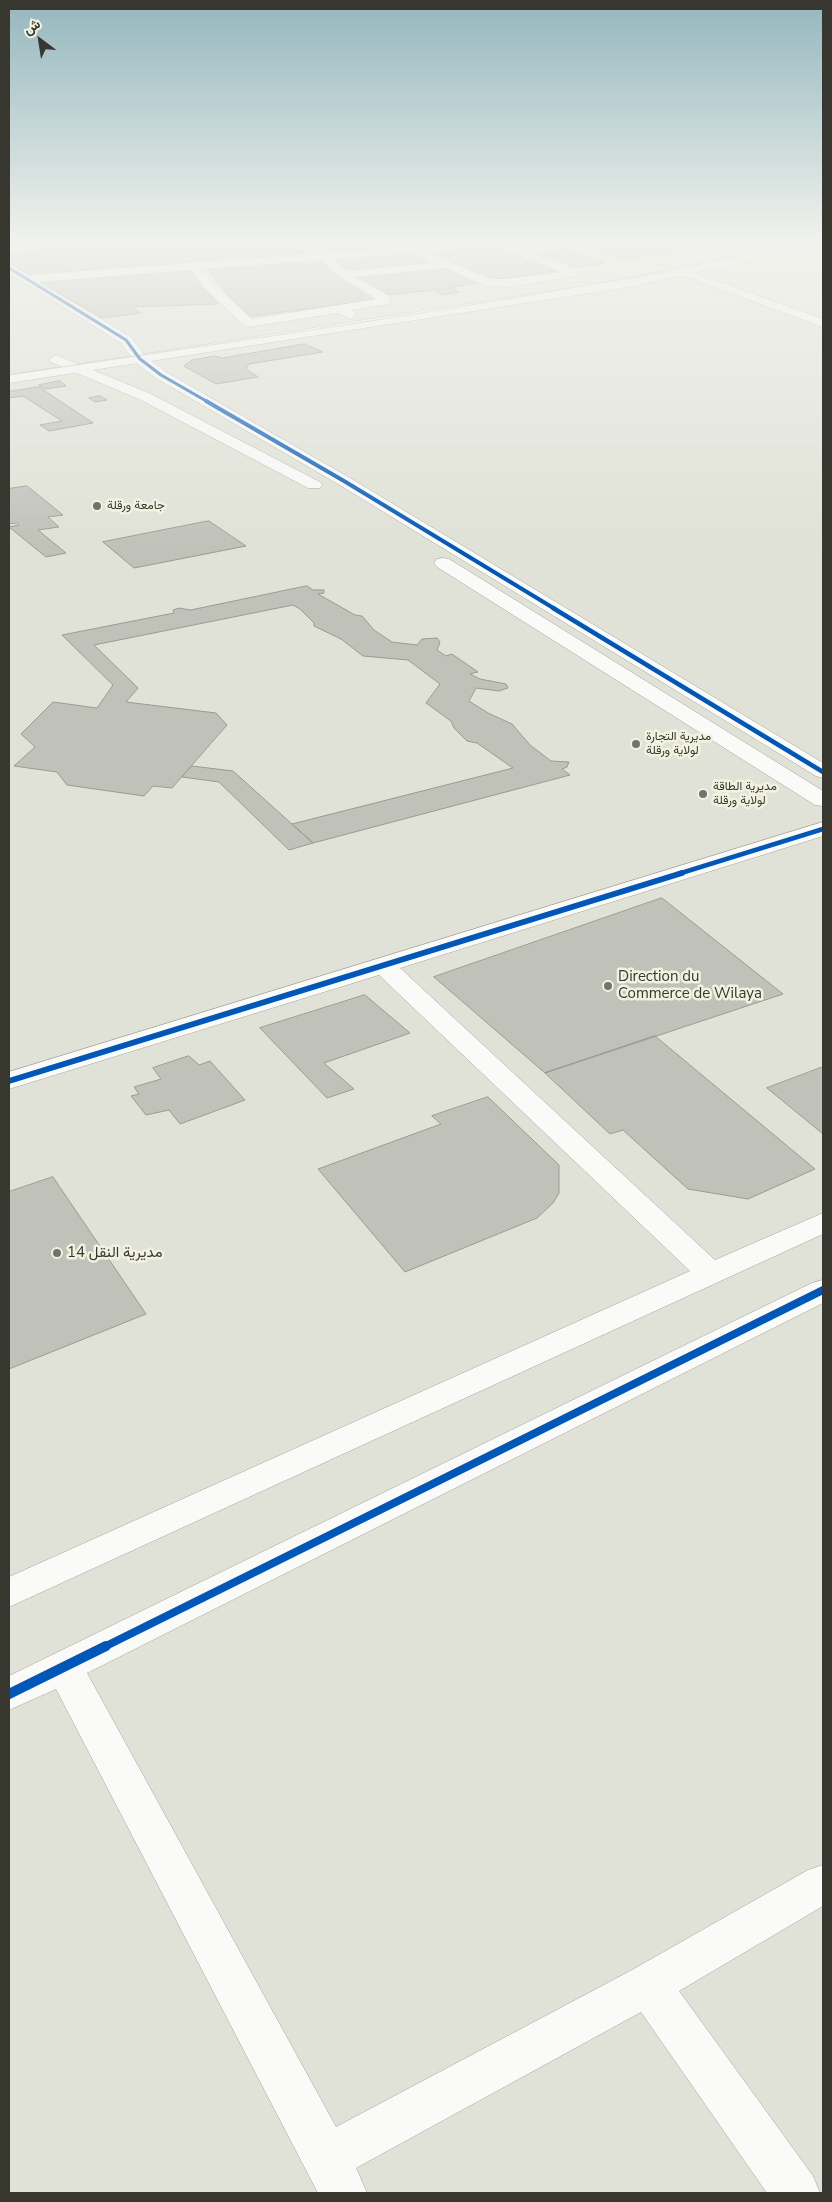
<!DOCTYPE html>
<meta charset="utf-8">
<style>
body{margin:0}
#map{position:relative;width:832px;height:2202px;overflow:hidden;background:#e0e2d7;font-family:"Nunito Sans",Vazirmatn,sans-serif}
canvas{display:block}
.frame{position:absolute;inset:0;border:10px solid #373730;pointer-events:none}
.north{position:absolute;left:15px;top:15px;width:50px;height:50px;-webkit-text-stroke:4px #f1f3e0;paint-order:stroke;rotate:329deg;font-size:14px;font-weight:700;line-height:20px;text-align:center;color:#373730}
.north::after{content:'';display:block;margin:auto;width:18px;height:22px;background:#373730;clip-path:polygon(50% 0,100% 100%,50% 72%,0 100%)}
</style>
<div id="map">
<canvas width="832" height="2202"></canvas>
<div class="frame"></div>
<div class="north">ش</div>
</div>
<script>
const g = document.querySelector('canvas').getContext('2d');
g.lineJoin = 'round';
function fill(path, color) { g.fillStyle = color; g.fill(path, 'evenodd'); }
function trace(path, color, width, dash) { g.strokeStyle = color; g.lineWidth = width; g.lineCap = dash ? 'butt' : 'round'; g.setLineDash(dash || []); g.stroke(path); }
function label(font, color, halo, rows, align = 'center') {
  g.font = font + ' "Nunito Sans",Vazirmatn,sans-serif'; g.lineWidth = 5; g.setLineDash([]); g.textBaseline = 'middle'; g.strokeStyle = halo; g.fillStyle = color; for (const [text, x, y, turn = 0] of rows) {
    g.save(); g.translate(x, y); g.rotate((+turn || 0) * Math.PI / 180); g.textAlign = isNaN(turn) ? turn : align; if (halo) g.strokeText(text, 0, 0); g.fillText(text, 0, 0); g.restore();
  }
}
const building = new Path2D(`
 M138 240H297L302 242 312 254 29 275 9 262V249Z
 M347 240H483L487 242 335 252 324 242Z
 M624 240H713L720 243 625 260 583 246Z
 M494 245 561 270 492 280 421 250Z
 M567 249 605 263 577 267 540 253Z
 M411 251 439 265 350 272 332 256Z
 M320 258 381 299 246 317 205 266Z
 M447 267 482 282 450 288 459 292 442 295 435 290 386 295 352 278Z
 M190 269 218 304 132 307 141 313 102 318 40 282Z
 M305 344 323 352 249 364 246 369 258 377 216 384 184 366 192 360 215 356 222 358Z
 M60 381 66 386 45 389 39 385Z
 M39 387 93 423 49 431 40 425 62 421 23 396 9 398V392Z
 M100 396 107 400 95 402 89 398Z
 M27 486 63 515 48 517 59 527 38 530 66 553 46 557 9 527 19 525 17 523 9 524V489Z
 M209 521 246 546 134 568 103 542Z
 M307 586 313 590H324V593L318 594 355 615 362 616 374 630 392 642 417 645 422 639 437 638 440 642 437 650 446 656 452 654 478 672 470 674 480 679 506 684 508 688 499 691 476 688 469 701 488 713 512 724 530 745 551 761 569 762 567 767 562 769 570 775 313 843 292 824 513 768 477 743 467 741 454 728 451 721 426 703 440 684 408 660 363 656 341 639 314 626V623L300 609 293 605 94 645 138 688 126 702 216 713 227 725 172 788 153 786 144 796 67 785 57 772 14 766 35 747 21 734 53 702 97 708 113 685 62 635 174 613 173 610 179 608 190 610Z
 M192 766 233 771 313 843 289 850 219 782 182 777Z
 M662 898 783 994 545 1073 434 977Z
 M365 995 410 1033 324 1063 354 1089 327 1098 260 1028Z
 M655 1036 815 1169 748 1199 688 1189 623 1130 610 1134 545 1073Z
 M189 1056 199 1065 210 1061 245 1100 180 1124 169 1110 146 1115 131 1096 139 1094 134 1087 161 1079 153 1068Z
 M823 1067V1134L767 1088Z
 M488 1097 559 1165V1193L553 1203 537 1218 405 1272 318 1169 441 1124 432 1116Z
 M53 1177 146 1314 9 1369V1192Z`);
const minor = new Path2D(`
 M75 240H120L114 243 9 252V246Z
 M483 240H499L578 270 582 273 576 276 507 287 485 286 445 268 356 277 389 296 391 301 389 304 352 310 357 315 351 319 337 313 249 327 245 326 204 288 191 270 39 282 131 337 145 356 166 372 350 478 823 763V778L816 776 338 484 156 378 135 362 121 343 9 273V265L29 275 316 253 312 249 318 246 328 252ZM495 246 562 272 507 279H491L426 252ZM411 253 433 263 347 271 334 259ZM322 260 340 277 376 299 252 319 212 282 202 269Z
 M716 240H731L744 247 742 249H734Z
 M683 269 823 319V327L679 274 677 272Z
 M56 355 151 394 320 482 322 485 320 488H308L141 400 51 362 49 359Z
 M443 558 449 559 823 791V806L815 805 437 567 434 563 437 559Z
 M823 822V836L400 968 715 1260 823 1213V1234L9 1607V1577L690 1271 379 975 9 1089V1072Z
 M823 1280V1303L87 1673 336 2127 632 1970 808 1870 823 1865V1906L679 1991 813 2176 820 2193H767L641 2012 356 2168 367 2193H318L56 1689 9 1710V1676L812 1283Z`);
const major = new Path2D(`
 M817 240H823V245L635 286 9 383V375L635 278Z`);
const tram = new Path2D(`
 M9 375C277 334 546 300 810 240`);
const cyclewayFar5 = new Path2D(`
 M9 268 126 340 140 359 161 375 208 402`);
const cyclewayFar4 = new Path2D(`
 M206 401 344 481 555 609`);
const cyclewayFar3 = new Path2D(`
 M553 608 823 772
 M678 874 823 829`);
const cyclewayFar2 = new Path2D(`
 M9 1081 682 873`);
const cyclewayFar1 = new Path2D(`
 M104 1647 823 1290`);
const cycleway = new Path2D(`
 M9 1694 106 1646`);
const markers = [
 [97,506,5,"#72736a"],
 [636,744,5,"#72736a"],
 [703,794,5,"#72736a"],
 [608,986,5,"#72736a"],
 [57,1253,5,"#72736a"]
];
const farPoinames = [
 ["جامعة ورقلة",107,506],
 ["مديرية التجارة",646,737],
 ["لولاية ورقلة",646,751],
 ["مديرية الطاقة",713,787],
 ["لولاية ورقلة",713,801]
];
const poiNames = [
 ["Direction du",618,977],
 ["Commerce de Wilaya",618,994],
 ["مديرية النقل 14",67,1253]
];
fill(building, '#c0c1b9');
trace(building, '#999a92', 1);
trace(minor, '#a4a49d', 1);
trace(major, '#a4a49d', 1);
fill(minor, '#fafbf9');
fill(major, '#fafbf9');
trace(tram, '#c2c3bf', 1);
trace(cyclewayFar5, '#0057b8', 3);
trace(cyclewayFar4, '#0057b8', 4);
trace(cyclewayFar3, '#0057b8', 4.5);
trace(cyclewayFar2, '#0057b8', 6);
trace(cyclewayFar1, '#0057b8', 8);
trace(cycleway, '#0057b8', 10);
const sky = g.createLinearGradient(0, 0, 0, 548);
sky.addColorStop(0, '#94b7be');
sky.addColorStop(0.44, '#f1f2ed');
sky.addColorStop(1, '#f1f2ed00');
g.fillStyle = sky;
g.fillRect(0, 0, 832, 548);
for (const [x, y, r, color] of markers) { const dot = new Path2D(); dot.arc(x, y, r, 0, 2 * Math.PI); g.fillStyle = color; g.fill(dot); trace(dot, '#f1f3e0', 2); }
label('12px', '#373730', '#f1f3e0', farPoinames, 'left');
label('15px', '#373730', '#f1f3e0', poiNames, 'left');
</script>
